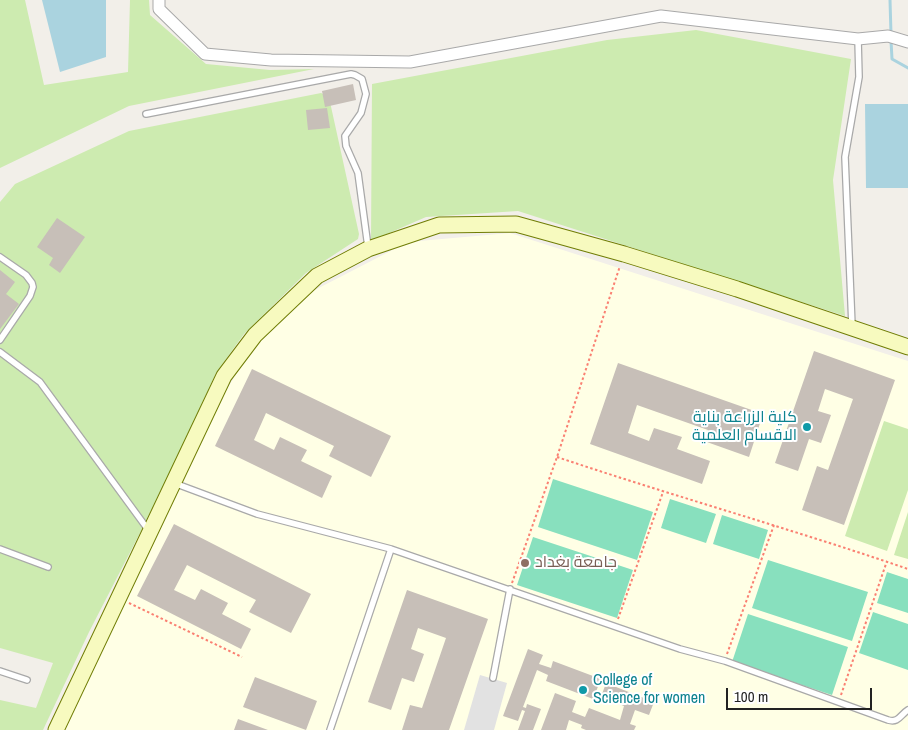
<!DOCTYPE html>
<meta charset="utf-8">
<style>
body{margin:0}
#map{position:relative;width:908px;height:730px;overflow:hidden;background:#f2efe9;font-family:"Archivo Narrow",sans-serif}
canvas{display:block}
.scale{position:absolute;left:726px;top:688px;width:146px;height:22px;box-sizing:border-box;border:2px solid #222;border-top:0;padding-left:6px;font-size:15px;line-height:18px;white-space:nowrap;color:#222;-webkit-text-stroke:4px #fff;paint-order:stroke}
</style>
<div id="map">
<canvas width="908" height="730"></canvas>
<div class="scale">100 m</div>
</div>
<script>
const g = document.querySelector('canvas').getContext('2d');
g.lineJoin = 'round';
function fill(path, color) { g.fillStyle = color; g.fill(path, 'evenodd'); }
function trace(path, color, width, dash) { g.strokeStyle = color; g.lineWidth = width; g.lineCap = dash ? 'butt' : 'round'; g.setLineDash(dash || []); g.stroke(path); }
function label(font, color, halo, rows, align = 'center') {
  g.font = font + ' "Archivo Narrow",Cairo,sans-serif'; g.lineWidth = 4; g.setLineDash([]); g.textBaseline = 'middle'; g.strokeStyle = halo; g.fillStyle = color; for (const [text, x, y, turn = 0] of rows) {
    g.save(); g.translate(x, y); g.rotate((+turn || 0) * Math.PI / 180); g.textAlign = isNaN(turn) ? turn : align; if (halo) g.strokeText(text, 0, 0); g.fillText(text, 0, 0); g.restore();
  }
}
const education = new Path2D(`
 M510 233 908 361V730H62L223 396 259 336 311 292 408 242Z`);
const grass = new Path2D(`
 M0 0H25L44 85 128 72 130 0H149L150 15 206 64 270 70 314 69 129 106 0 168Z
 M696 30 851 59 833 180 845 316 518 211 426 217 371 241 372 84 607 40Z
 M321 93 327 96 330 102 359 234 358 239 306 273 244 334 216 373 179 453 141 531 89 632 43 730H0V700L36 708 53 663 0 648V202L15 184 129 131Z
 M884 421 908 429V490L887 551 845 536Z
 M908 512V559L894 555Z`);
const pitch = new Path2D(`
 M553 479 653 512 637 560 538 527Z
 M670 499 716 514 706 543 661 528Z
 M722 515 768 530 759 559 713 544Z
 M533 537 633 570 617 618 517 585Z
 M768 560 868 592 852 641 752 608Z
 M887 572 908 579V613L877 603Z
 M873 612 908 624V670L859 653Z
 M748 614 848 647 832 695 732 662Z`);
const parking = new Path2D(`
 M480 675 507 683 494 730H464Z`);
const water = new Path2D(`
 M42 0H106V57L60 72Z
 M865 104H908V188H866Z`);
const stream = new Path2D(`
 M890 0 891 34
 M891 41 892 59 908 68`);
const building = new Path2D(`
 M353 84 356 100 325 107 322 91Z
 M327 108 330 128 308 130 306 110Z
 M57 218 85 237 60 273 49 265 53 258 37 247Z
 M0 270 15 282 6 294 19 304 0 329Z
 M814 351 895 380 844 525 802 510 817 466 828 470 853 399 825 389 818 411 831 415 821 443 809 439 798 471 775 463Z
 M618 363 763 414 749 457 704 441 708 430 637 405 628 433 649 441 654 428 682 437 677 449 710 461 702 484 590 444Z
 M252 369 391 436 371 477 329 456 334 446 266 413 254 440 274 450 280 437 307 450 301 461 332 476 322 498 215 446Z
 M174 524 311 594 291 633 249 612 256 600 187 565 174 590 195 600 201 589 228 603 222 614 251 629 241 649 137 596Z
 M407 590 488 619 449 730H402L410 705 422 708 446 638 418 628 411 649 424 654 414 682 402 678 391 710 368 702Z
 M528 649 543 655 539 664 551 668 553 661 601 679 593 699 546 681 548 675 537 670 523 707 526 708 527 704 541 709 533 730H518L525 711 522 710 518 721 503 716Z
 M255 677 317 701 306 730 243 707Z
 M606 683 654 702 649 715 635 710 630 724 636 726 634 730H586L581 728 582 725 569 720 566 730H541L555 693 576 701 572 712 585 717 589 708 620 720 624 706 601 697Z
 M238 719 268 730H234Z`);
const path = new Path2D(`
 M557 457C673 496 792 529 908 569
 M512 583 557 457 620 266
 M129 603 242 657
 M618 619 663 492
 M727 654 774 525
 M841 695 887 561`);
const lane = new Path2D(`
 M146 114 351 74 355 75 362 79 366 94 361 113 345 136 346 146 358 173 368 247
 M0 257 26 275 32 283 33 287 30 296 0 340
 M852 326 845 157 859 77 858 39
 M0 352 40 382 149 531
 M174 483 257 514 391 549 680 649 725 661 888 720C899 723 900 715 908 710
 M0 549 48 567
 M0 671 27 680
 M493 678 510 589
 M330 730 391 549`);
const street = new Path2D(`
 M159 0V9L205 54 271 60 410 62 661 16 858 39 888 36 908 42`);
const secondary = new Path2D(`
 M56 730 224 376 255 335 317 276 368 249 439 225 516 224 624 254 737 289 908 347`);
const markers = [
 [807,427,5,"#0f9aa8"],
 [525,563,5,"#8d6e63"],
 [583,690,5,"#0f9aa8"]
];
const cultureNames = [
 ["كلية الزراعة بناية",797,418],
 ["الاقسام العلمية",797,436],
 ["College of",593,681,"left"],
 ["Science for women",593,699,"left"]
];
const educationNames = [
 ["جامعة بغداد",535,563]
];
fill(education, '#ffffe5');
fill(grass, '#cdebb0');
fill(pitch, '#88e0be');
fill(parking, '#e2e2e2');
fill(water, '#aad3df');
trace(stream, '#aad3df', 3);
fill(building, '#c7bfb8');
trace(lane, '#a9a9a9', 8);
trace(street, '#a9a9a9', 13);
trace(secondary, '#707d05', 17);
trace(path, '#fa8072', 2, [2.5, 2.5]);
trace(lane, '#fff', 5.5);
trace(street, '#fff', 11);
trace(secondary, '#f7fabf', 15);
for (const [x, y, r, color] of markers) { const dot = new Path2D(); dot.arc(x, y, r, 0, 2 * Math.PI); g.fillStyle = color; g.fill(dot); trace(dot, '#fff', 2); }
label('16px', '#0d838f', '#fff', cultureNames, 'right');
label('16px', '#785e54', '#fff', educationNames, 'left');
</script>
